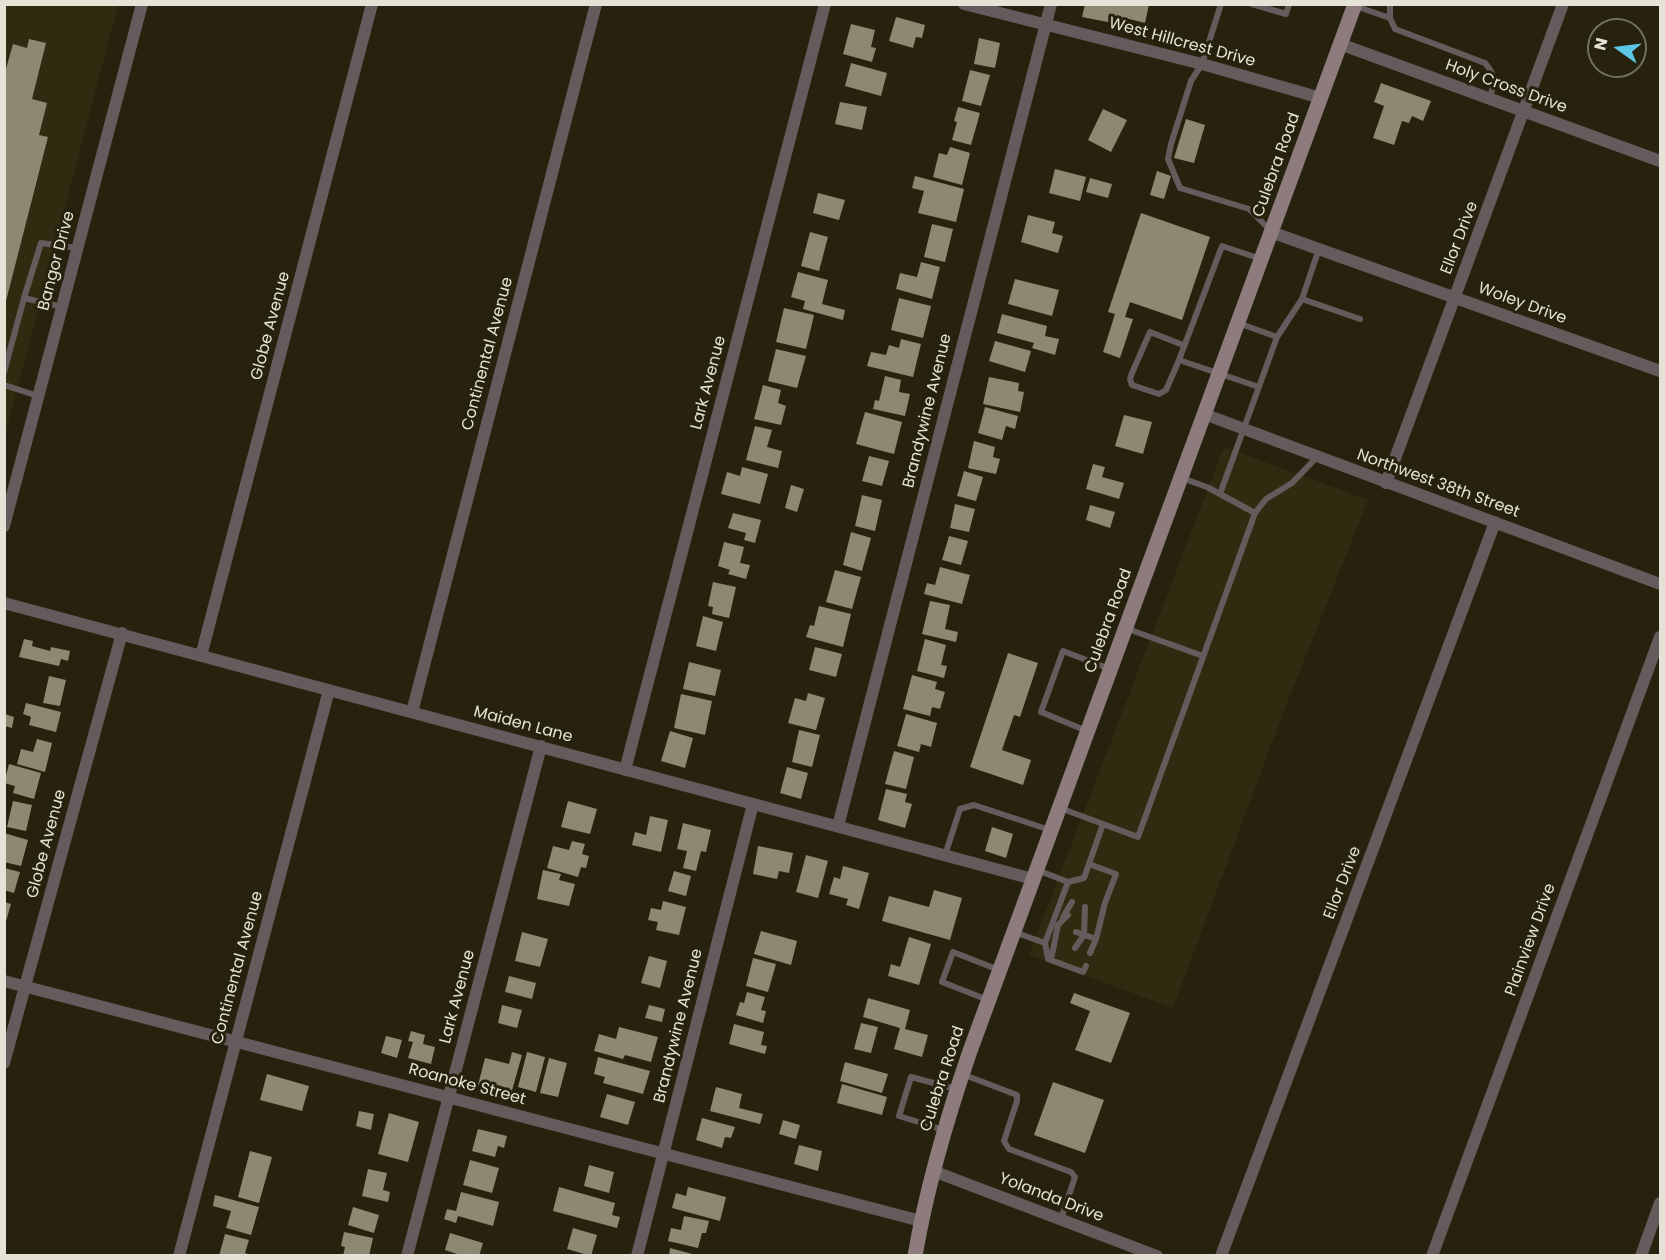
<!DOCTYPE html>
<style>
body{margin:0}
#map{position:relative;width:1665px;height:1260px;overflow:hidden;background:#26220e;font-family:Poppins,sans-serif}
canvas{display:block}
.frame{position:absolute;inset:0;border:6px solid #e5e3d6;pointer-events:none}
.north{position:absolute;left:1587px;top:18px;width:60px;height:60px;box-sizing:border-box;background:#26220e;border:2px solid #726f5e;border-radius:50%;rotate:284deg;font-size:16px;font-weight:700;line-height:24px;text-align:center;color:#e5e3d6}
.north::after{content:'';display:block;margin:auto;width:21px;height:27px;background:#5dc7e8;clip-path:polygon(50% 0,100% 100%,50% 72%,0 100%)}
</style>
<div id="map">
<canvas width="1665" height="1260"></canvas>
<div class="frame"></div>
<div class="north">N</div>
</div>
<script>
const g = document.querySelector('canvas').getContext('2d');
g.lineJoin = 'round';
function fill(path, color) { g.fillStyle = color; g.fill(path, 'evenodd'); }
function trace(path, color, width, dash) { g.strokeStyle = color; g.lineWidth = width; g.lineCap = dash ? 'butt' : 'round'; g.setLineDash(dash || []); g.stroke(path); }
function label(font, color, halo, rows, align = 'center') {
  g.font = font + ' Poppins,sans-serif'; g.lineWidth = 6; g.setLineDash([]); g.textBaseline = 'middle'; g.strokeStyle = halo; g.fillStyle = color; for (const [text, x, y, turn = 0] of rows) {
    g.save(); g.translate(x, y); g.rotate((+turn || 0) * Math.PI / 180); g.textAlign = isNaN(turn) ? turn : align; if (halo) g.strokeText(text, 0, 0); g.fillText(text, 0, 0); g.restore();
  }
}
const built = new Path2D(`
 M5 5H118L5 436Z
 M1224 447 1368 500 1282 716 1173 1008 1029 955Z`);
const building = new Path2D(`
 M1085 4H1149L1145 23 1125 18 1123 25 1082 17Z
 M896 17 925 25 922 38 916 37 913 48 889 41Z
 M851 24 875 30 871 47 876 48 872 62 843 54Z
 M979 38 1000 43 995 68 974 64Z
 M29 39 46 43 32 99 47 103 39 135 48 137 5 305 4 76 13 44 27 48Z
 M851 63 887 73 881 96 845 86Z
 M970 70 990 75 981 106 962 101Z
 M1381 83 1431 101 1423 121 1412 116 1409 123 1402 121 1394 145 1373 138 1384 106 1374 102Z
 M840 102 867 107 862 130 835 124Z
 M958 107 980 113 971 145 952 140 957 122 954 121Z
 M1103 109 1127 120 1111 152 1088 140Z
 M1186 119 1205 125 1194 163 1174 158Z
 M950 147 970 153 962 185 933 177 939 153 947 155Z
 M1055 169 1086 177 1080 201 1049 193Z
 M1157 171 1171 176 1164 199 1150 195Z
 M915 176 964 189 956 222 918 213 924 191 912 188Z
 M1090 178 1112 184 1108 198 1086 192Z
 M818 193 845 200 839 220 813 213Z
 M1141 213 1210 237 1182 320 1130 302 1125 317 1133 319 1120 358 1103 352 1115 314 1108 312Z
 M1028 215 1055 222 1052 233 1063 236 1058 253 1021 242Z
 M932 224 953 229 945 262 924 257Z
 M810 232 828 237 819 271 801 266Z
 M921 262 940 267 932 299 896 289 900 273 917 277Z
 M798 272 828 280 822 304 845 310 843 320 803 309 805 301 791 297Z
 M1015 279 1059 290 1052 316 1008 304Z
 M899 298 931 306 923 338 891 330Z
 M784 308 814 315 806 349 776 342Z
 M1002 314 1047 326 1045 336 1059 339 1055 355 1032 348 1034 343 997 333Z
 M901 339 921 344 913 377 867 366 871 352 886 355 889 345 899 348Z
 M995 341 1031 351 1025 372 989 361Z
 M776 349 806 356 797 388 768 381Z
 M885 376 901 380 899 392 910 394 905 416 873 409 875 400 879 401Z
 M989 377 1019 383 1018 391 1024 392 1020 412 983 404Z
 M763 385 781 390 778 403 786 406 781 425 754 419Z
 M985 407 1018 416 1015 429 1006 426 1002 440 978 433Z
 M865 412 902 422 894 454 856 444Z
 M1124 415 1152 422 1143 454 1115 446Z
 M755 426 772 430 767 447 782 451 778 468 746 460Z
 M974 441 995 447 993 457 1000 459 996 474 968 468Z
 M869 456 889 461 882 486 862 481Z
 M1093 464 1105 467 1102 477 1124 483 1119 499 1086 489Z
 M742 467 768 474 760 504 721 494 727 472 740 476Z
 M964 471 983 477 976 501 957 496Z
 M791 485 804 489 797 512 785 508Z
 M862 495 882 500 875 531 855 526Z
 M955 504 975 509 969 532 950 528Z
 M1090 505 1115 512 1110 528 1086 520Z
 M733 513 761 520 755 543 744 540 746 533 728 528Z
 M851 532 871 538 862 571 843 565Z
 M949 536 968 541 961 565 942 560Z
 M724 542 744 547 740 563 750 565 746 579 728 574 730 570 718 566Z
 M940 567 970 575 962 604 924 594 927 583 935 585Z
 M835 570 861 577 852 609 826 602Z
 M713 582 736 587 729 618 712 614 713 607 708 606Z
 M930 601 950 605 945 629 958 632 956 642 922 634Z
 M819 606 851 614 843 647 806 637 810 625 814 626Z
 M703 616 723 622 716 651 696 646Z
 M24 639 33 641 32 646 50 651 51 647 70 651 68 661 61 659 59 666 19 657Z
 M925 639 946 645 941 665 947 666 944 678 917 671Z
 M815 647 842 654 836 677 809 670Z
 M1008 653 1038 663 1020 717 1014 715 1002 750 1031 760 1023 785 970 767Z
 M689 662 721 670 715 696 683 689Z
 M912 675 937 682 935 689 945 692 940 709 932 707 930 716 903 709Z
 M49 676 66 680 60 706 43 703Z
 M808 693 825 698 816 730 788 723 795 698 806 701Z
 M681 694 712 701 705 735 674 728Z
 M26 703 61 712 56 732 29 725 31 717 23 714Z
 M5 714 14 717 12 728 5 726Z
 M906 714 937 723 931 747 921 744 919 752 897 746Z
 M799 730 820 735 812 767 792 762Z
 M670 731 693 738 685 768 661 761Z
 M37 739 52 743 45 772 17 764 21 749 33 752Z
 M894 751 914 757 906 789 885 784Z
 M9 764 41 773 34 799 13 793 15 786 4 783Z
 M787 767 808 773 801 799 780 793Z
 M886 789 907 794 905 802 912 804 905 828 878 820Z
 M13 801 32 805 26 831 7 827Z
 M568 801 597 809 590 834 561 827Z
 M650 816 668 820 661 852 632 845 635 832 646 835Z
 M683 823 711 830 706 852 701 851 696 871 683 868 687 851 677 849Z
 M992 827 1013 834 1006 858 985 851Z
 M4 833 28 840 21 866 4 862Z
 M572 841 585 844 582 854 589 856 586 868 581 867 578 877 547 868 553 846 569 850Z
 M758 846 793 853 789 873 779 871 777 879 753 874Z
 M806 855 828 861 818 898 796 892Z
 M843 866 869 873 859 909 846 905 848 899 829 894 834 877 840 879Z
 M4 868 20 872 14 893 4 890Z
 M543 870 561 874 559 880 575 884 569 906 537 899Z
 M674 871 691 876 686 896 668 891Z
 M934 890 962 898 950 940 882 921 889 896 929 907Z
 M663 901 686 907 679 935 656 930 658 922 648 920 651 908 661 910Z
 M4 902 11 904 5 925H4Z
 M761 931 797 941 791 965 754 954Z
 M522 932 548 939 540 967 515 961Z
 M909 937 931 944 919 985 888 976 891 964 900 967Z
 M649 956 667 961 660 988 641 983Z
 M753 958 776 964 768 992 746 986Z
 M509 976 536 983 532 999 505 992Z
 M747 992 765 997 761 1010 766 1011 763 1023 736 1015 740 1002 744 1003Z
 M1074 993 1130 1013 1111 1063 1075 1050 1090 1011 1070 1003Z
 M868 998 910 1010 905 1029 928 1035 922 1057 894 1049 900 1028 863 1017Z
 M502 1005 522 1010 517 1028 498 1023Z
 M649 1005 665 1009 662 1022 645 1018Z
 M861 1023 878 1027 871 1053 854 1049Z
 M734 1024 764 1032 761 1045 767 1046 765 1054 729 1044Z
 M619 1027 658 1037 651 1062 625 1055 623 1059 594 1051 599 1034 616 1039Z
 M411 1031 425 1035 423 1044 435 1047 431 1064 408 1058 413 1042 408 1041Z
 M386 1036 402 1040 397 1058 381 1053Z
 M512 1052 522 1055 511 1094 478 1085 485 1058 509 1064Z
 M527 1052 545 1057 536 1092 518 1087Z
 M598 1057 650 1071 643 1094 603 1083 605 1077 594 1074Z
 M549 1058 567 1063 558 1097 540 1093Z
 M845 1062 888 1074 882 1093 840 1081Z
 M267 1074 309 1086 302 1111 260 1100Z
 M1053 1082 1104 1100 1085 1153 1034 1135Z
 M842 1084 887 1097 882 1115 837 1103Z
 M716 1087 742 1094 739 1108 763 1114 760 1124 710 1111Z
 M607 1094 635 1102 628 1125 600 1117Z
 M359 1111 374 1114 371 1130 356 1126Z
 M389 1113 419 1122 408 1162 378 1154Z
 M702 1118 735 1127 731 1138 725 1137 722 1148 696 1140Z
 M783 1120 800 1125 796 1139 779 1134Z
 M478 1129 507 1136 504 1148 498 1146 495 1157 472 1151Z
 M799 1145 822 1151 818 1171 794 1164Z
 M250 1151 272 1157 259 1203 238 1197Z
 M470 1160 499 1168 492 1193 463 1185Z
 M589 1165 614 1172 609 1193 584 1186Z
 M368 1169 387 1173 383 1190 390 1192 388 1202 362 1196Z
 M559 1187 615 1203 612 1215 620 1217 617 1228 553 1211Z
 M688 1187 726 1197 720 1221 672 1208 676 1193 686 1196Z
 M461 1192 499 1202 493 1226 458 1216 456 1223 444 1219 447 1209 456 1211Z
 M215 1195 259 1207 251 1235 226 1228 231 1211 213 1206Z
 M353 1207 379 1215 374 1233 348 1225Z
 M684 1216 709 1221 706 1233H702L698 1248 668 1241 671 1228 681 1230Z
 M573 1228 597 1235 591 1256 567 1249Z
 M344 1232 373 1238 369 1256H343L345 1247 341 1246Z
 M450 1233 483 1243 479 1256H463L445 1250Z
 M225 1234 249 1240 245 1253 253 1256H219Z
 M670 1248 696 1255V1256H669Z`);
const lane = new Path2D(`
 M1221 4 1202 64 1191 81 1171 144 1168 159 1180 188 1249 209 1271 231
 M1252 4 1286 14 1289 4
 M1390 4V18L1395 29 1485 63C1497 77 1494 81 1490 98
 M1355 6 1390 18
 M24 298 62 307
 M1302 299 1360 319
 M1238 323 1277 337
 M1179 360 1166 390 1159 394 1132 385 1130 379 1132 373 1150 332 1183 345
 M4 372 24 298 41 243 77 248
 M4 385 38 396
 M1259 387 1179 360 1222 246 1261 259
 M1182 478 1207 487 1255 513
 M1220 494 1277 337 1302 299 1319 249
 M1125 628 1203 656
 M1087 731 1041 712 1063 651 1110 669
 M1060 808 1138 837 1255 513 1266 499 1292 483 1317 457
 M945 855 960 809 974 805 1050 830
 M1037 870 1068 882 1084 878 1103 824
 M1063 917 1072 902
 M1014 932 1045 943 1068 882
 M1076 932 1096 939 1105 903 1116 874 1089 864
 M1045 943 1048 959 1083 972 1086 966
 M1075 948 1084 935 1085 907
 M1090 953 1096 939
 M1052 955 1058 925 1068 915
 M988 1000 942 982 953 952 999 970
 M962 1074 1017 1095V1101L1004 1141 1009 1149 1071 1172 1075 1177 1061 1219
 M944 1130 899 1116 911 1077 956 1089`);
const street = new Path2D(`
 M964 4 1202 64 1321 98
 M1340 44 1660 161
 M1271 232 1660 371
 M1204 414 1660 584
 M1386 483 1563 4
 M4 526 142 4
 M4 603 1033 879
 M201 656 372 4
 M412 712 596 4
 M625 770 825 4
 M838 826 1051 4
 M4 981 921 1221
 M4 1063 122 633
 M933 1171 1157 1256
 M179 1256 329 690
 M407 1256 541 746
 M637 1256 753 804
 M1221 1256 1495 522
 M1432 1256 1660 637
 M1641 1256 1660 1203`);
const secondary = new Path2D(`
 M915 1256C927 1185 947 1118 970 1051L1355 4`);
const streetNames = [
 ["West Hillcrest Drive",1182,43,15],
 ["Holy Cross Drive",1506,87,20],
 ["Culebra Road",1277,165,-70],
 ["Ellor Drive",1460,238,-69],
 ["Bangor Drive",57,261,-75],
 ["Woley Drive",1522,304,20],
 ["Globe Avenue",271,326,-75],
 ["Continental Avenue",488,354,-75],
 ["Lark Avenue",709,383,-75],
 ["Brandywine Avenue",928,411,-76],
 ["Northwest 38th Street",1438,484,20],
 ["Culebra Road",1109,621,-70],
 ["Maiden Lane",523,725,15],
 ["Globe Avenue",47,844,-75],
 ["Ellor Drive",1343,883,-69],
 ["Plainview Drive",1531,940,-70],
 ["Continental Avenue",238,968,-75],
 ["Lark Avenue",458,997,-75],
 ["Brandywine Avenue",679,1026,-76],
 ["Culebra Road",943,1079,-72],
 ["Roanoke Street",467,1085,15],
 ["Yolanda Drive",1051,1198,21]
];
fill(built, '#302b10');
fill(building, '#8c8871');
trace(lane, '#665b5c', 6);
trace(street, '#665b5c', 12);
trace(secondary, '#8d7b7e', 15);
label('16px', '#e5e3d6', '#26220e', streetNames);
</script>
